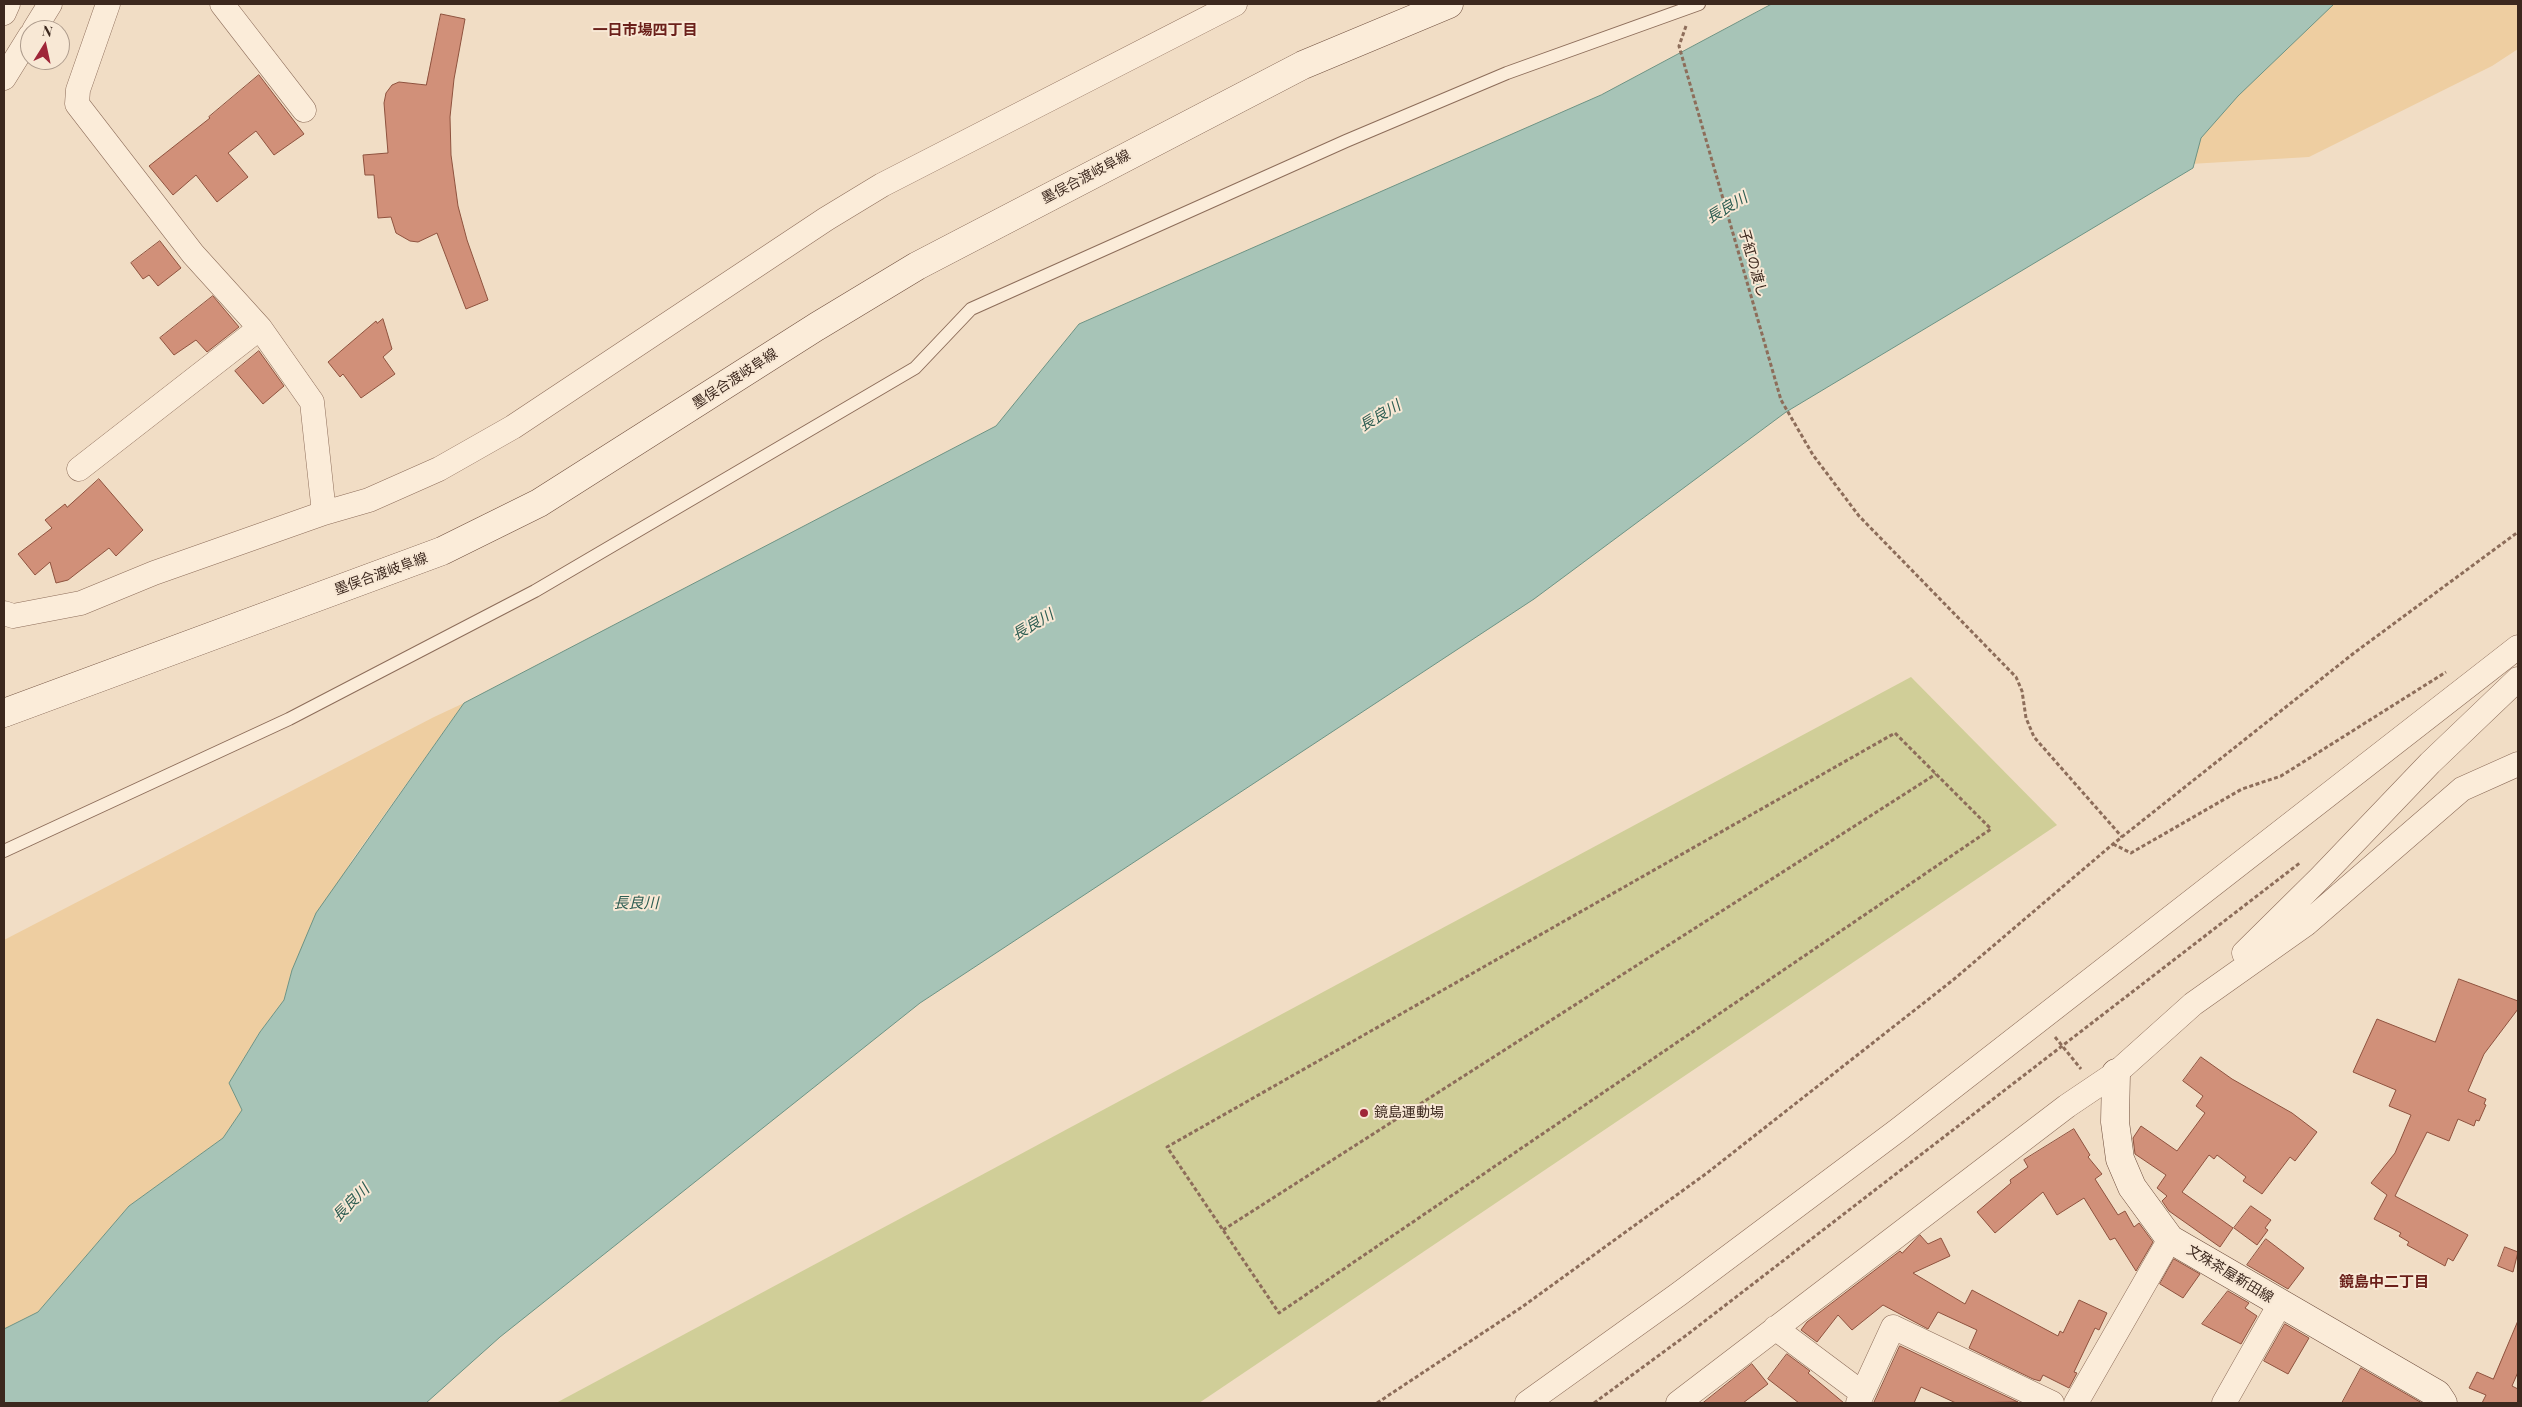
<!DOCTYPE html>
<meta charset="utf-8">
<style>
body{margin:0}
#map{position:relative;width:2522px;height:1407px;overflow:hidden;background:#f1ddc5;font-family:"Playfair Display",serif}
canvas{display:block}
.frame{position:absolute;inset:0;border:5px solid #3c281e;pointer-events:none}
.north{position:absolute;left:20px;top:20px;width:50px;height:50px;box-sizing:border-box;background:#f8e8d5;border:1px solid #ad9b8c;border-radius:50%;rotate:10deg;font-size:14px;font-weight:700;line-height:20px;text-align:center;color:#3c281e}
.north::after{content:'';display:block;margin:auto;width:18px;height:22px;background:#9f2639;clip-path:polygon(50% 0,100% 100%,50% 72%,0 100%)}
</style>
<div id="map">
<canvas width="2522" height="1407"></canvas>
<div class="frame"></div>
<div class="north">N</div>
</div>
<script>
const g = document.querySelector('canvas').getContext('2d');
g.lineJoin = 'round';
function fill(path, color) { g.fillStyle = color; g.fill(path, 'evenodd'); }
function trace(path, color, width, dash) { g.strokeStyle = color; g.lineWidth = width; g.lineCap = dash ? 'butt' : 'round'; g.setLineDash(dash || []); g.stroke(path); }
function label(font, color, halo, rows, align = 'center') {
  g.font = font + ' "Playfair Display","Noto Sans JP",serif'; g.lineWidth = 4; g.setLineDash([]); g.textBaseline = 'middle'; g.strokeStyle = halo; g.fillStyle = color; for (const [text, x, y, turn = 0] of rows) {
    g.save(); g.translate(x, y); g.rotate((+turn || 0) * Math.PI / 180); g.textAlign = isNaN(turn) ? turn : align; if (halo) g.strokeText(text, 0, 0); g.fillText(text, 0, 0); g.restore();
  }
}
const green = new Path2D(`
 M1911 677 2057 825 1199 1403H556Z`);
const sand = new Path2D(`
 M2325 4H2518V49L2492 66 2309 157 2190 164 2200 123Z
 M464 703 352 860 292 970 284 1000 259 1033 229 1083 242 1110 223 1138 129 1206 38 1312 4 1329V940L434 717Z`);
const water = new Path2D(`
 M1772 4H2334L2238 96 2201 138 2193 168 1786 412 1534 599 920 1003 500 1337 426 1403H4V1329L38 1312 129 1206 223 1138 242 1110 229 1083 260 1032 284 1000 292 970 316 913 464 703 996 426 1079 324 1601 95Z`);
const building = new Path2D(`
 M441 14 465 19 454 79 450 117 451 155 458 206 467 240 488 300 466 309 437 233 418 242 410 241 396 233 391 217 378 218 374 175H365L363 155 388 153 384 103 386 93 392 85 399 82 426 85Z
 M259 75 304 134 274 155 256 131 228 153 248 177 217 202 196 175 173 195 149 166 210 118 209 117Z
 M160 241 181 268 158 286 149 275 143 279 131 263Z
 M213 296 239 327 207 352 196 340 174 355 160 338Z
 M383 319 392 349 383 357 395 374 361 398 343 374 340 377 328 362 376 321 377 323Z
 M259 351 284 386 263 404 235 371Z
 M99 479 143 530 116 556 109 548 68 580 56 583 50 562 35 575 18 554 52 528 45 520 65 504 67 507Z
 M2459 979 2518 1001V1009L2484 1054 2468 1091 2486 1099 2484 1104 2486 1105 2479 1121 2476 1120 2474 1126 2458 1119 2449 1141 2427 1132 2395 1196 2468 1235 2453 1261 2448 1258 2445 1266 2407 1245 2409 1242 2399 1236 2401 1233 2374 1219 2387 1195 2371 1183 2395 1153 2411 1115 2389 1106 2396 1090 2353 1072 2377 1019 2435 1042Z
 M2201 1057 2232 1079 2292 1113 2317 1132 2295 1161 2290 1157 2262 1194 2243 1181 2246 1177 2217 1155 2214 1159 2209 1155 2182 1192 2233 1228 2220 1247 2169 1211 2162 1201 2167 1196 2157 1188 2166 1175 2135 1154 2133 1138 2141 1126 2177 1151 2205 1113 2196 1106 2203 1096 2183 1081Z
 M2074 1129 2090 1155 2088 1157 2102 1174 2095 1179 2118 1215 2125 1211 2134 1227 2139 1223 2153 1242 2136 1271 2115 1238 2110 1240 2084 1198 2057 1215 2043 1192 1995 1233 1977 1212 2011 1183 2010 1180 2028 1167 2024 1160Z
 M2251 1206 2271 1220 2265 1228 2268 1230 2257 1245 2234 1228Z
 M1920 1235 1928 1244 1941 1238 1950 1256 1913 1273 1965 1304 1972 1290 2058 1336 2060 1331 2063 1333 2079 1300 2107 1313 2099 1330 2095 1328 2074 1372 2077 1373 2069 1388 2043 1375 2040 1381 2033 1379 1969 1348 1977 1330 1938 1312 1928 1329 1883 1305 1852 1330 1838 1315 1817 1342 1801 1330 1807 1322 1900 1251 1902 1253Z
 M2266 1239 2304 1268 2288 1289 2247 1265Z
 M2505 1247 2518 1252 2513 1272 2498 1266Z
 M2174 1259 2200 1274 2183 1298 2160 1284Z
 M2228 1291 2249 1303 2245 1308 2257 1316 2241 1344 2202 1324Z
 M2518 1321V1372L2512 1386 2518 1389V1403H2482L2486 1395 2469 1388 2477 1372 2493 1379Z
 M2285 1324 2309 1338 2288 1374 2264 1361Z
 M1900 1346 2018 1402 1956 1403 1921 1387 1914 1403H1874Z
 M1787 1354 1810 1371 1808 1373 1844 1403H1799L1768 1379Z
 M1752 1364 1768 1384 1743 1403H1703Z
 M2361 1368 2422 1403H2342Z`);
const path = new Path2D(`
 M1686 26 1679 46 1781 400 1813 455 1859 516 2016 677 2022 691 2026 718 2034 737 2122 837
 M1895 733 1991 829 1279 1313 1167 1147Z
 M2113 844 2131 853 2242 789 2281 776 2446 672
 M2055 1037 2081 1069
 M1223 1230 1936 774
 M1377 1403 1522 1307 1707 1173 1953 980 2113 844 2354 653 2518 532
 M1594 1403 1688 1334 2301 862`);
const lane = new Path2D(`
 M4 851 289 719 535 591 915 368 971 309 1346 141 1507 73 1699 4`);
const street = new Path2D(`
 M108 4 78 90 77 104 193 254 260 328 312 402 324 513
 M222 4 304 110
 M4 13 8 4
 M34 30 50 4
 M4 78 30 36
 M79 469 260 328
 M4 613 13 616 81 603 154 573 324 513 369 500 439 469 513 427 826 219 882 185 1235 4
 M2244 953 2320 878 2430 763 2518 679
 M1775 1328 1862 1393
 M1527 1403 1679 1294 1898 1130 2518 647
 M1678 1403 2067 1106 2116 1073 2193 1004 2306 924 2462 789 2518 764
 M1858 1403 1893 1327 2052 1403
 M2076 1403 2170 1239
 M2224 1403 2280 1304`);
const secondary = new Path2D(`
 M4 713 442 551 539 503 816 327 917 266 1303 65 1449 4
 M2116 1073 2115 1122 2120 1159 2132 1187 2170 1239 2437 1394 2443 1403`);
const markers = [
 [1364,1113,5,"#9f2639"]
];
const streetNames = [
 ["墨俣合渡岐阜線",1086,177,-28],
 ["子紅の渡し",1753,263,74],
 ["墨俣合渡岐阜線",735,379,-33],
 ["墨俣合渡岐阜線",381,574,-20],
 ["文殊茶屋新田線",2230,1274,31]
];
const poiNames = [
 ["鏡島運動場",1374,1113]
];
const neighbourhoodNames = [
 ["一日市場四丁目",645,30],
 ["鏡島中二丁目",2384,1282]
];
const waterNames = [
 ["長良川",1727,208,-31],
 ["長良川",1380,416,-31],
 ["長良川",1033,625,-31],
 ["長良川",636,903],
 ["長良川",351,1203,-45]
];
fill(green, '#d0ce98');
fill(sand, '#eecea1');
fill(water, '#a7c4b7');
trace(water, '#6d9384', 1);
fill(building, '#d19079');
trace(building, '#8e523e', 1);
trace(lane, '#8d6d5a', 14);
trace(street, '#8d6d5a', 25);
trace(secondary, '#6f4e3d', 29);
trace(path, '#8d6d5a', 3, [4, 2.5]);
trace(lane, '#fbecd9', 12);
trace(street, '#fbecd9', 24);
trace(secondary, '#fbecd9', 28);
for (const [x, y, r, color] of markers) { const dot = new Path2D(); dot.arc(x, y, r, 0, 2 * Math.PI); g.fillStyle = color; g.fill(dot); trace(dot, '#f8e8d5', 2); }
label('14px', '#3c281e', '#f8e8d5', streetNames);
label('14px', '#3c281e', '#f8e8d5', poiNames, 'left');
label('bold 15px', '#6b201b', '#f8e8d5', neighbourhoodNames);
label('italic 15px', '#2d5d52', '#f8e8d5', waterNames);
</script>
